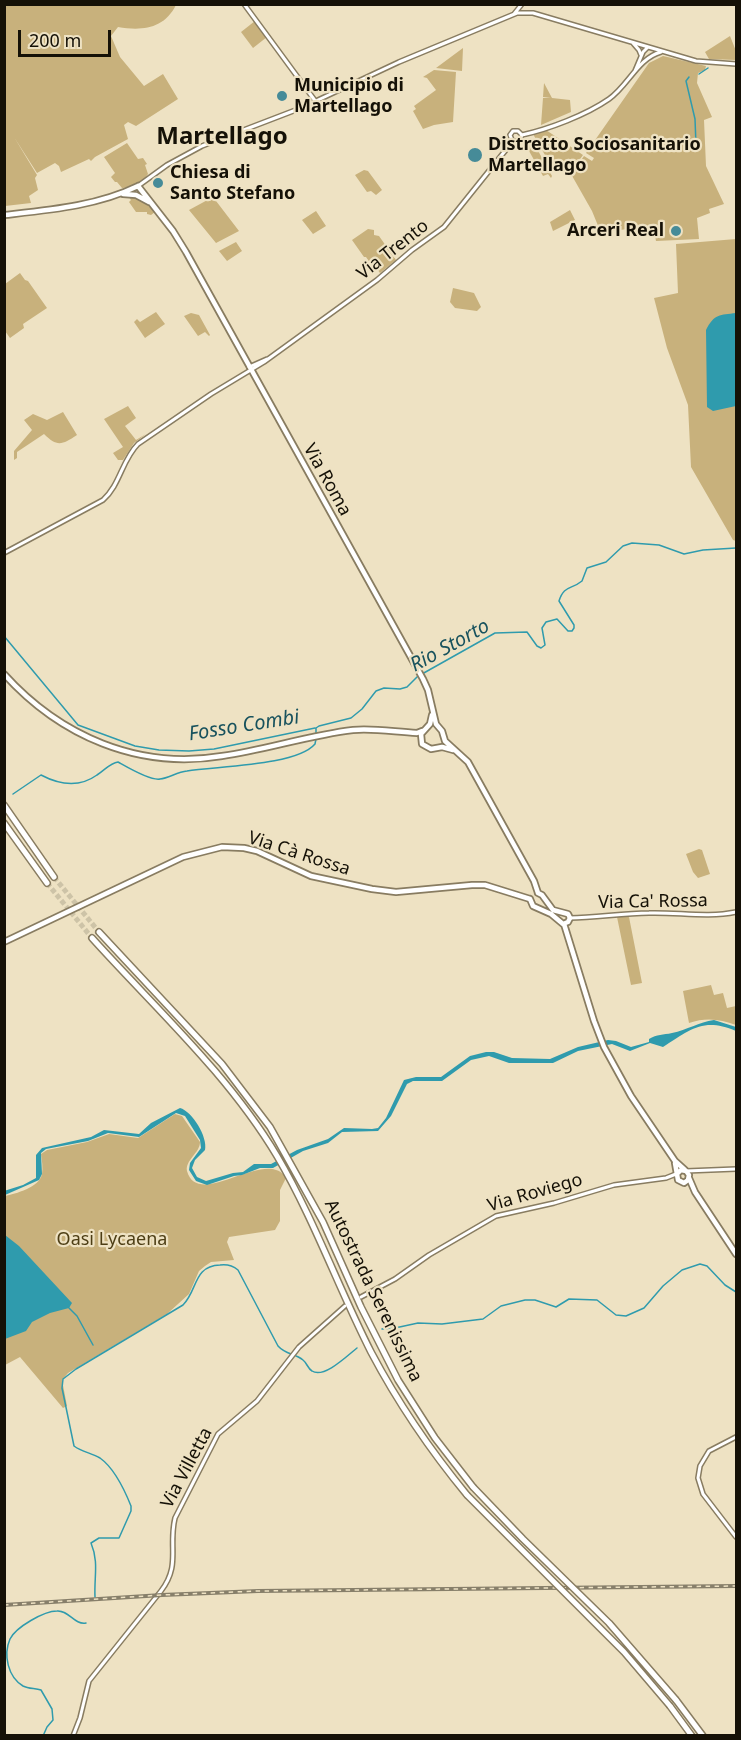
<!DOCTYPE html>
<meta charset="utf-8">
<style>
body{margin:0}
#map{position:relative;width:741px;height:1740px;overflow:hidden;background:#eee2c3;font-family:"Noto Sans",sans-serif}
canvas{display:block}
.frame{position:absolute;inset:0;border:6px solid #151107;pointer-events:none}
.scale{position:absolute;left:18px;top:30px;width:93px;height:27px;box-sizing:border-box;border:3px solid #151107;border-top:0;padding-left:8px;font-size:18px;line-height:21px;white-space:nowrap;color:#151107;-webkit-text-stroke:4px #eee2c3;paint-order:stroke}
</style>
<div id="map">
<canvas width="741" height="1740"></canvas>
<div class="frame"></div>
<div class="scale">200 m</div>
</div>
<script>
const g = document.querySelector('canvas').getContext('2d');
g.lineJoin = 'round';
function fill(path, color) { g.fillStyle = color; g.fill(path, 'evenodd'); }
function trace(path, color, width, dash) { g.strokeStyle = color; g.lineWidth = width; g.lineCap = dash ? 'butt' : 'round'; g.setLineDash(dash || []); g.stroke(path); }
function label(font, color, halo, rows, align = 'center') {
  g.font = font + ' "Noto Sans",sans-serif'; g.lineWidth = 4.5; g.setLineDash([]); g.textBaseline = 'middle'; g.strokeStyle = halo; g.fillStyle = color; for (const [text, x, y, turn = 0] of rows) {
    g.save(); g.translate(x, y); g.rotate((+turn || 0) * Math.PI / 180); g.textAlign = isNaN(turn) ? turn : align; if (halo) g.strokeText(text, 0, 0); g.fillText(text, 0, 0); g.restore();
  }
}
const green = new Path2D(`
 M5 5H176C164 29 142 31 118 27L111 36 120 57 144 86 163 74 178 99 136 126 128 122 124 125 128 139 95 157 91 161 89 159 61 172 59 166 55 163 37 173 14 137 37 175 35 178 38 190 29 196 31 203 5 206Z
 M255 21 267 37 253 48 241 32Z
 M730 36 736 51V60L709 59 705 52Z
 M463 48 462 71 436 68Z
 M663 56 706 66 705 70 698 73 697 83 712 117 704 120 706 166 724 204 709 209 710 213 697 218 699 239 656 241 653 225 601 233 592 211 571 174 584 156 592 161 594 158 586 153 649 63Z
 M434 70 456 72 453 122 434 125 423 129 413 111 416 109 414 106 436 90 427 78 423 77Z
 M544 83 552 98 570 100 571 112 541 125 543 98H551L543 97Z
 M546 130 583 155 571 172 568 168 564 166 554 171 533 134Z
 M531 138 552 176 551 178 548 174 543 176 524 142Z
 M127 143 138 159 143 158 147 164 145 165 148 174C143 182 132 188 122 188L117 182H115L111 177 115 173 104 157Z
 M364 170 368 171 382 190 376 195 371 191 367 192 355 175Z
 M128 196C139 196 148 204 155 212L151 215 147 214V212H136L129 202 131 200Z
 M213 197 239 231 216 243 189 210Z
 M570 210 575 220 553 231 550 222Z
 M316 211 326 226 313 234 302 220Z
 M368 229 374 230V235L379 236 396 260 380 273 377 269 375 270 366 257H364L352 240Z
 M736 239V541L733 540 691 467 688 405 667 348 654 298 678 293 676 244Z
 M236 242 242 251 227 261 219 251Z
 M20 273 25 280 28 281 47 308 23 324 24 328 10 338 5 331V284Z
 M453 288 474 293 481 307 477 311 455 308 450 302Z
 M156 312 165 324 145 338 134 322 137 319 140 322Z
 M191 313 199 315 210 335 209 336 205 332 198 336 184 316Z
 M128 406 136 418 125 426 136 440 146 434 134 443 123 460H118L113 453 123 447 104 419Z
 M63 412 77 435C62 445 57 447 44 434L17 452V458L14 460V451L32 430 24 420 33 414 47 420Z
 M699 849 702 850 710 874 698 878 693 872 686 854Z
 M617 917H629L642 983 631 985Z
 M711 985 714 995 723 993 727 1008 736 1006V1025C720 1019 706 1017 689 1023L683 991Z
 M175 1114 182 1116 200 1142C200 1153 185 1160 187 1171 198 1211 267 1146 286 1178L280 1190V1221L275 1230 229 1237 227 1242 234 1260 211 1262 205 1266 199 1271 189 1294 167 1314 68 1373 62 1380 67 1406 63 1408 20 1357 5 1365V1196C15 1194 40 1187 42 1174 43 1168 42 1160 41 1154L47 1150 87 1142 109 1134 138 1138Z`);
const water = new Path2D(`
 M736 313V406L713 411 707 407 706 330C714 314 720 315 736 313Z
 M714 1020 736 1027V1031C703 1017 690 1030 663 1047L650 1043 630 1051 612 1044 578 1051 553 1063H509L489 1056 471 1060 442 1081H413L407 1084 391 1116 378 1131 342 1132 328 1143 303 1151 273 1168H260L242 1175 234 1176 207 1185 196 1181 189 1170 190 1163 201 1148 200 1140 185 1116 176 1113 139 1137 108 1133 88 1141 46 1149 41 1153 42 1174 39 1180 5 1195 4 1191 23 1185 36 1178V1155L42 1148 91 1137 104 1130 139 1134 151 1123 180 1108C192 1111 208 1137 205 1150L195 1160 192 1168 197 1177 206 1181 233 1173 243 1172 254 1164H271L297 1150 328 1139 344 1128 372 1129 378 1128 386 1118 404 1080 416 1077H441L470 1056 486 1052H494L512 1058 550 1059 578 1047 608 1040 616 1041 631 1047 649 1042V1039C657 1034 663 1035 672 1033 687 1030 699 1022 714 1020Z
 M5 1235 19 1246 72 1303 69 1308 50 1313 32 1322 26 1331 5 1339Z`);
const stream = new Path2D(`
 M699 74 708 68
 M689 77 686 81 695 119 696 145
 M4 636 78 725 135 746 159 750 189 751 214 749 315 728
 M422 674 495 633 527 632 537 646 541 648 545 645 542 628 546 622 557 619 568 631H572L574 628V625L559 601C564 585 571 590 582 581L587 568 606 562 623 546 632 543 659 545 684 554 703 550 736 548
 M316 734V728L319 726 351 718 362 709 376 691 384 688 400 689 407 687 418 676
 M13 794 41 775C60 785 79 788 97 775 105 770 110 763 118 762 127 767 150 781 160 779 169 778 177 772 187 771 217 766 296 766 315 744L316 739
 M69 1308 77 1316 93 1345
 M382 1329 395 1328 418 1323 442 1324 483 1319 501 1306 525 1300H535L556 1307 569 1299 597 1300 616 1315 626 1316 644 1308 663 1286 682 1270 700 1264 707 1266 725 1285 736 1292
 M95 1597C94 1577 99 1562 91 1543L99 1538H119L131 1511V1506C125 1491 114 1468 100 1458 92 1453 82 1452 74 1446L62 1388 63 1379 76 1369 183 1305C198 1290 193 1266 220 1265 227 1264 232 1265 238 1270L278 1346C286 1355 295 1353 303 1360 307 1363 308 1369 312 1371 324 1379 348 1355 357 1348
 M43 1736 47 1727 53 1720 52 1709 41 1690C35 1688 29 1689 23 1686 8 1677 3 1655 10 1639 16 1627 44 1611 57 1611 69 1610 74 1625 86 1623`);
const highwayTunnel = new Path2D(`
 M54 877 99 932
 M47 883 92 938`);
const minor = new Path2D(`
 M244 4 316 102
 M514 14 522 4
 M633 43 639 50 641 55
 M635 71 643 52 647 48
 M522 135C549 129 586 115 609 99 628 86 638 58 661 52
 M512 140 510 135 513 131H518L522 135
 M513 141H519L522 135
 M138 186 167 165 202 146 301 108 399 62 517 13H533L696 61 736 64
 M249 367 267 359
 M4 553 103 500C120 485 122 460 138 444L211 394 264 362 377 280 412 250 444 227 513 141
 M570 918C596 918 622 913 649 913 678 912 707 918 736 912
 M686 1171 736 1169
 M361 1297 395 1279 429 1255 496 1216 554 1203 614 1185 666 1178 676 1174
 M736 1437 709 1451 700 1466 698 1478 703 1494 736 1537
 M73 1736 80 1718 89 1681 161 1591C181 1565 168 1547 175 1518L218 1434 257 1401 299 1347 345 1306`);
const major = new Path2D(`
 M138 186 173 231 186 252 423 679 428 690 436 724 442 731 445 741 468 762 534 881 538 893
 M123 194 136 195 149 202
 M4 215C49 210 97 206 138 186
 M4 674C60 736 138 770 222 756 266 750 309 735 353 730 374 728 395 732 417 733L422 731
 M432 715 430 724 421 734 422 744 431 749 442 747 453 750
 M530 899 533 906 551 914 563 924 568 922 570 918 568 914 553 910 542 895 538 893
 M564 924 594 1021 604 1047 631 1096 675 1161 685 1170
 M4 942 183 857 222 847 244 848 257 851 311 876 372 889 396 892 472 885H485L530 899
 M675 1163 678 1180 684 1183 688 1180 689 1175 686 1171 681 1170 678 1173
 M689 1178 695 1192 736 1254`);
const highway = new Path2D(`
 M4 805 54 877
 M4 823 47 883
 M99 932 222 1064 270 1127 323 1222 361 1307 398 1380 435 1438 473 1487
 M92 938C156 1009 228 1074 277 1156 314 1219 338 1287 371 1352 398 1403 430 1450 467 1495
 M676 1700 703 1736
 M670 1706 692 1736`);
const rail = new Path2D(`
 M4 1605 162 1595 258 1591 736 1586`);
const highwayBridge = new Path2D(`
 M473 1487 523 1539 609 1623 676 1700
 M467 1495 624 1652 670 1706`);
const markers = [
 [282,96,6,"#468b98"],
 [475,155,8,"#468b98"],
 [158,183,6,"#468b98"],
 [676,231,6,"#468b98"]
];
const poiNames = [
 ["Municipio di",294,86],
 ["Martellago",294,107],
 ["Distretto Sociosanitario",488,145],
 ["Martellago",488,166],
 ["Chiesa di",170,173],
 ["Santo Stefano",170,194],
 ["Arceri Real",664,231,"right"]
];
const streetNames = [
 ["Via Trento",393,250,-38],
 ["Via Roma",327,480,61],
 ["Via Cà Rossa",299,854,18],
 ["Via Ca' Rossa",653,902,-1],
 ["Via Roviego",535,1193,-16],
 ["Autostrada Serenissima",373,1291,64],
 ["Via Villetta",187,1468,-62]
];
const parkNames = [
 ["Oasi Lycaena",112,1240]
];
const waterNames = [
 ["Rio Storto",450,646,-29],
 ["Fosso Combi",244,726,-9]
];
const districtNames = [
 ["Martellago",222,137]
];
fill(green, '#c8b17c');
fill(water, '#2f9bad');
trace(stream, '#2f9bad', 1.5);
trace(highwayTunnel, '#cdc3a7', 5, [5, 2.5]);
trace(minor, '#887c61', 6);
trace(major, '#887c61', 8);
trace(highway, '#887c61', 8);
trace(minor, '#fff', 3);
trace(major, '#fff', 4.5);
trace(highway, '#fff', 5);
trace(rail, '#877f6a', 4);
trace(rail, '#eee2c3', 1.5, [4.5]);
trace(highwayBridge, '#887c61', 8, []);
trace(highwayBridge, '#fff', 5);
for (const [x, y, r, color] of markers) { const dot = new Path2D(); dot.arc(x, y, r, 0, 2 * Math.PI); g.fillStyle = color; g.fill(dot); trace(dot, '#eee2c3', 2); }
label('bold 18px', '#151107', '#eee2c3', poiNames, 'left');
label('18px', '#151107', '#eee2c3', streetNames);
label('18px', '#4d3e15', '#eee2c3', parkNames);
label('italic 20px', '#18525d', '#eee2c3', waterNames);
label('bold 24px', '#151107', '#eee2c3', districtNames);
</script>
